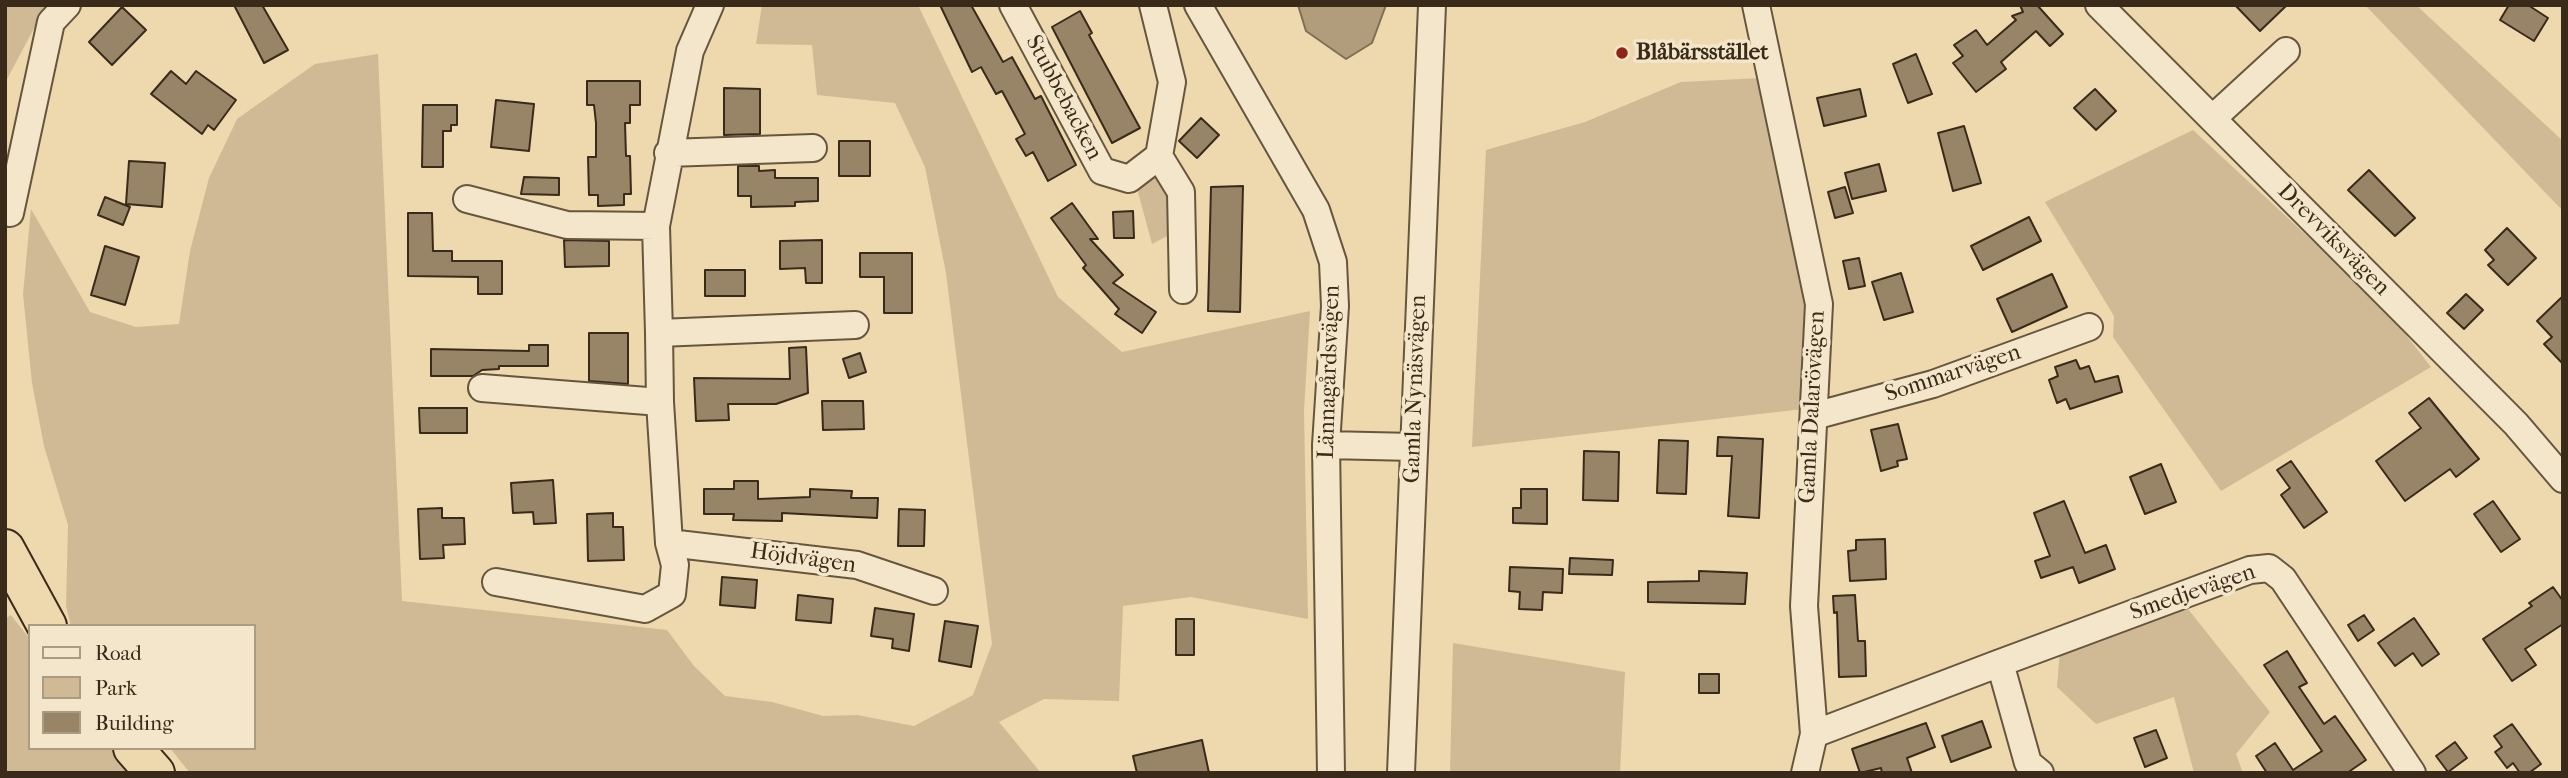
<!DOCTYPE html>
<meta charset="utf-8">
<style>
body{margin:0}
#map{position:relative;width:2568px;height:778px;overflow:hidden;background:#eed8ae;font-family:"IM FELL French Canon",serif}
canvas{display:block}
.frame{position:absolute;inset:0;border:7px solid #3a2a19;pointer-events:none}
.legend{position:absolute;left:28px;top:624px;width:228px;height:126px;box-sizing:border-box;background:#f4e6ca;border:2px solid #aa9b83;margin:0;padding:9px 12px;list-style:none;font-size:21px;color:#3a2a19}
.legend li{display:flex;align-items:center;gap:14px;height:35px}
.legend b{width:35px;border:2px solid #aa9b83}
</style>
<div id="map">
<canvas width="2568" height="778"></canvas>
<div class="frame"></div>
<ul class="legend">
<li><b style="height:9px;background:#f4e6ca"></b>Road</li>
<li><b style="height:19px;background:#cfba95"></b>Park</li>
<li><b style="height:19px;background:#988466"></b>Building</li>
</ul>
</div>
<script>
const g = document.querySelector('canvas').getContext('2d');
g.lineJoin = 'round';
function fill(path, color) { g.fillStyle = color; g.fill(path, 'evenodd'); }
function trace(path, color, width, dash) { g.strokeStyle = color; g.lineWidth = width; g.lineCap = dash ? 'butt' : 'round'; g.setLineDash(dash || []); g.stroke(path); }
function label(font, color, halo, rows, align = 'center') {
  g.font = font + ' "IM FELL French Canon",serif'; g.lineWidth = 7; g.setLineDash([]); g.textBaseline = 'middle'; g.strokeStyle = halo; g.fillStyle = color; for (const [text, x, y, turn = 0] of rows) {
    g.save(); g.translate(x, y); g.rotate((+turn || 0) * Math.PI / 180); g.textAlign = isNaN(turn) ? turn : align; if (halo) g.strokeText(text, 0, 0); g.fillText(text, 0, 0); g.restore();
  }
}
const green = new Path2D(`
 M5 5H50L40 17 5 83Z
 M762 5H918L1058 297 1122 352 1310 311 1304 411 1308 619 1191 597 1123 606 1119 701 1044 699 999 722 1041 773H190L170 748H254V626H71L66 606 68 525 44 446 32 383 23 294 31 209 90 312 136 327 179 324 190 251 209 178 237 119 315 64 378 54 402 601 667 630 694 666 725 696 772 702 823 716 857 715 914 726 973 695 992 644 946 273 925 167 895 103 817 95 812 45 756 44Z
 M2365 5H2416L2563 141V211Z
 M1761 78 1806 304 1803 409 1472 447 1486 150 1585 122 1681 82Z
 M2193 130 2386 309 2431 367 2221 491 2113 337 2114 316 2045 202Z
 M1157 165 1175 193V232L1152 244 1135 181Z
 M2184 604 2270 712 2236 754 2243 773H2194L2174 697 2096 724 2057 687 2060 650Z
 M11 615 30 639V748H114L136 773H5V619Z
 M1453 643 1625 672 1620 773H1450Z`);
const water = new Path2D(`
 M1298 5H1386L1372 43 1346 59 1306 31Z`);
const building = new Path2D(`
 M234 5H262L288 50 264 63Z
 M940 5H971L1003 62 1012 57 1035 99 1041 96 1076 165 1048 181 1033 152 1026 156 1016 139 1025 134 1002 91 996 94 981 67 972 72Z
 M2020 5H2037L2063 34 2050 46 2036 31 2001 62 2006 69 1976 92 1953 63 1963 56 1954 45 1976 30 1987 45 2016 20 2012 16 2023 12Z
 M2235 5H2287L2260 31Z
 M2509 5H2528L2548 18 2534 41 2500 20Z
 M122 7 146 30 112 65 89 42Z
 M1080 11 1092 33 1089 35 1140 128 1112 143 1052 27Z
 M1916 54 1932 94 1908 103 1893 64Z
 M171 71 186 84 196 71 236 100 214 130 208 125 202 134 151 94Z
 M587 81H640V105H630V123H625L626 156H630L631 194H624V205L598 206V195H589L588 157H596V123L594 105H587Z
 M724 88 760 89V134L724 135Z
 M1860 89 1866 116 1824 126 1817 98Z
 M2095 89 2116 111 2096 130 2074 108Z
 M496 100 534 104 529 151 491 147Z
 M423 105H457V125H451V131H443V167H422Z
 M1201 118 1219 135 1197 158 1179 141Z
 M1964 126 1981 183 1953 191 1938 133Z
 M839 141H870V176H839Z
 M129 161 165 163 162 207 126 204Z
 M1879 164 1886 191 1852 199 1845 173Z
 M738 166H759V171L775 170V178H818V201L795 202V206L751 207V196H738Z
 M2369 170 2415 218 2395 236 2348 190Z
 M524 177 559 178V195L521 194Z
 M1243 186 1240 312 1208 311 1211 187Z
 M1845 187 1853 213 1835 218 1828 192Z
 M105 197 130 207 123 225 98 215Z
 M1072 203 1098 239H1090L1123 275 1113 283 1156 312 1142 333 1115 314 1119 309 1083 268 1086 265 1051 218Z
 M1133 211 1134 238H1114L1113 212Z
 M408 213H432L433 251H452V261H502V294H478V277L408 276Z
 M2029 217 2041 241 1983 270 1971 246Z
 M2507 228 2536 258 2508 285 2488 265 2494 260 2485 250Z
 M564 240 609 241V266L565 267Z
 M822 240V283H806L805 268 780 269V241Z
 M105 246 139 257 125 305 91 295Z
 M860 253H912V313H884V277H860Z
 M1859 258 1865 286 1849 289 1843 261Z
 M705 270H745V296H705Z
 M1901 273 1913 312 1884 320 1872 282Z
 M2052 274 2067 307 2012 332 1997 299Z
 M2466 294 2483 310 2464 329 2447 313Z
 M2563 296V364L2544 344 2552 337 2537 321Z
 M589 333H628V384L589 381Z
 M529 345H548V366H499V369L482 370 473 376H431V349L529 351Z
 M806 347 808 393 776 404H728L729 420 696 421 694 378 790 379 789 348Z
 M860 353 866 372 849 378 843 359Z
 M2076 360 2080 369 2089 366 2095 382 2118 376 2122 392 2070 409 2066 399 2057 403 2049 380 2058 376 2055 367Z
 M2429 398 2479 459 2456 477 2450 469 2405 501 2376 461 2421 428 2409 413Z
 M822 401H863L864 429 823 430Z
 M419 408H467V433H420Z
 M1898 424 1907 459 1897 461 1898 466 1881 471 1871 430Z
 M1718 437 1763 439 1759 518 1728 516 1732 456H1717Z
 M1659 440 1688 441 1686 494 1657 493Z
 M1584 451 1619 452 1618 501 1583 500Z
 M2291 461 2327 512 2304 528 2281 495 2290 488 2277 470Z
 M2161 464 2176 502 2145 514 2130 477Z
 M553 480 556 523 534 524 533 512 513 513 511 483Z
 M734 481H758V499L810 497V489L852 491 851 498H878L877 518 782 513V521L733 520 734 514H704V489H734Z
 M1521 489H1547V524L1513 523V508H1521Z
 M2064 501 2085 553 2106 545 2115 569 2079 583 2073 567 2041 578 2035 561 2050 556 2034 513Z
 M2493 501 2520 539 2501 552 2474 514Z
 M442 508V518H464L465 544 443 545 444 558 420 559 418 509Z
 M899 509 925 510 924 546H898Z
 M613 513V527H623L624 560 588 561 587 514Z
 M1885 539 1886 579 1850 581 1848 551 1856 550V540Z
 M1570 558 1613 560 1612 575 1569 574Z
 M1510 567 1563 569 1562 593 1543 592 1542 610 1519 609 1520 592 1509 591Z
 M1699 571 1747 573 1745 604 1648 602V582L1699 581Z
 M722 577 757 580 755 608 720 605Z
 M2553 587 2563 601V624L2525 649 2536 665 2512 681 2483 639 2532 606 2529 603Z
 M798 595 833 599 831 623 796 620Z
 M1855 595 1858 641H1865L1866 676 1839 677 1837 612 1834 613 1833 596Z
 M875 608 914 614 909 651 892 648 893 639 871 636Z
 M2364 615 2374 630 2358 641 2348 625Z
 M2414 618 2439 654 2422 666 2413 653 2395 666 2378 643Z
 M1176 619H1194V655H1176Z
 M945 621 978 626 971 667 939 661Z
 M2287 651 2307 683 2299 687 2324 724 2335 716 2366 760 2347 773H2267L2256 756 2275 743 2293 770 2322 751 2264 665Z
 M1699 674H1719V693H1699Z
 M1982 721 1991 747 1951 762 1942 736Z
 M1926 723 1935 747 1907 758 1912 773H1882L1881 768 1860 773 1852 749Z
 M2512 724 2541 764 2529 773H2520L2513 763 2507 768 2495 752 2502 747 2494 736Z
 M2156 730 2167 758 2145 767 2134 738Z
 M1202 740 1209 773H1137L1133 756Z
 M2455 742 2467 758 2448 772 2436 756Z`);
const minor = new Path2D(`
 M1013 5 1102 171 1129 179 1159 156 1181 192 1183 290
 M1153 5 1172 82 1159 156
 M1198 5 1316 210 1333 262 1335 306 1326 445 1331 773
 M1756 5 1819 304 1804 606 1814 734 1805 773
 M2099 5 2516 424 2563 479
 M2213 118 2286 51
 M668 153 813 148
 M467 199 567 225 656 226 659 333
 M10 213 51 22 67 5
 M656 226 690 51 710 5
 M482 388 660 402 669 543
 M660 402 659 333 855 325
 M1814 416 1933 384 2089 327
 M1326 445 1414 447
 M496 582 645 609 672 594 675 565 669 543 857 565 934 591
 M1814 734 2000 663
 M1401 773 1432 5
 M2040 773 2028 763 2000 663 2250 570 2269 568 2283 579 2412 773`);
const highway = new Path2D(`
 M5 549 47 626
 M133 748 155 773`);
const markers = [
 [1622,53,7,"#8f2418"]
];
const poiNames = [
 ["Blåbärsstället",1636,53]
];
const streetNames = [
 ["Stubbebacken",1063,98,62],
 ["Drevviksvägen",2333,240,45],
 ["Lännagårdsvägen",1330,372,-88],
 ["Sommarvägen",1953,374,-18],
 ["Gamla Nynäsvägen",1416,389,-88],
 ["Gamla Dalarövägen",1813,407,-87],
 ["Höjdvägen",803,559,8],
 ["Smedjevägen",2193,593,-19]
];
fill(green, '#cfba95');
fill(water, '#b19d7b');
trace(water, '#816f54', 2);
fill(building, '#988466');
trace(building, '#3a2a19', 2);
trace(minor, '#67563e', 30);
trace(highway, '#3a2a19', 42);
trace(minor, '#f4e6ca', 26);
trace(highway, '#eed8ae', 38);
for (const [x, y, r, color] of markers) { const dot = new Path2D(); dot.arc(x, y, r, 0, 2 * Math.PI); g.fillStyle = color; g.fill(dot); trace(dot, '#f4e6ca', 2.5); }
label('bold 23px', '#3a2a19', '#f4e6ca', poiNames, 'left');
label('23px', '#3a2a19', '#f4e6ca', streetNames);
</script>
